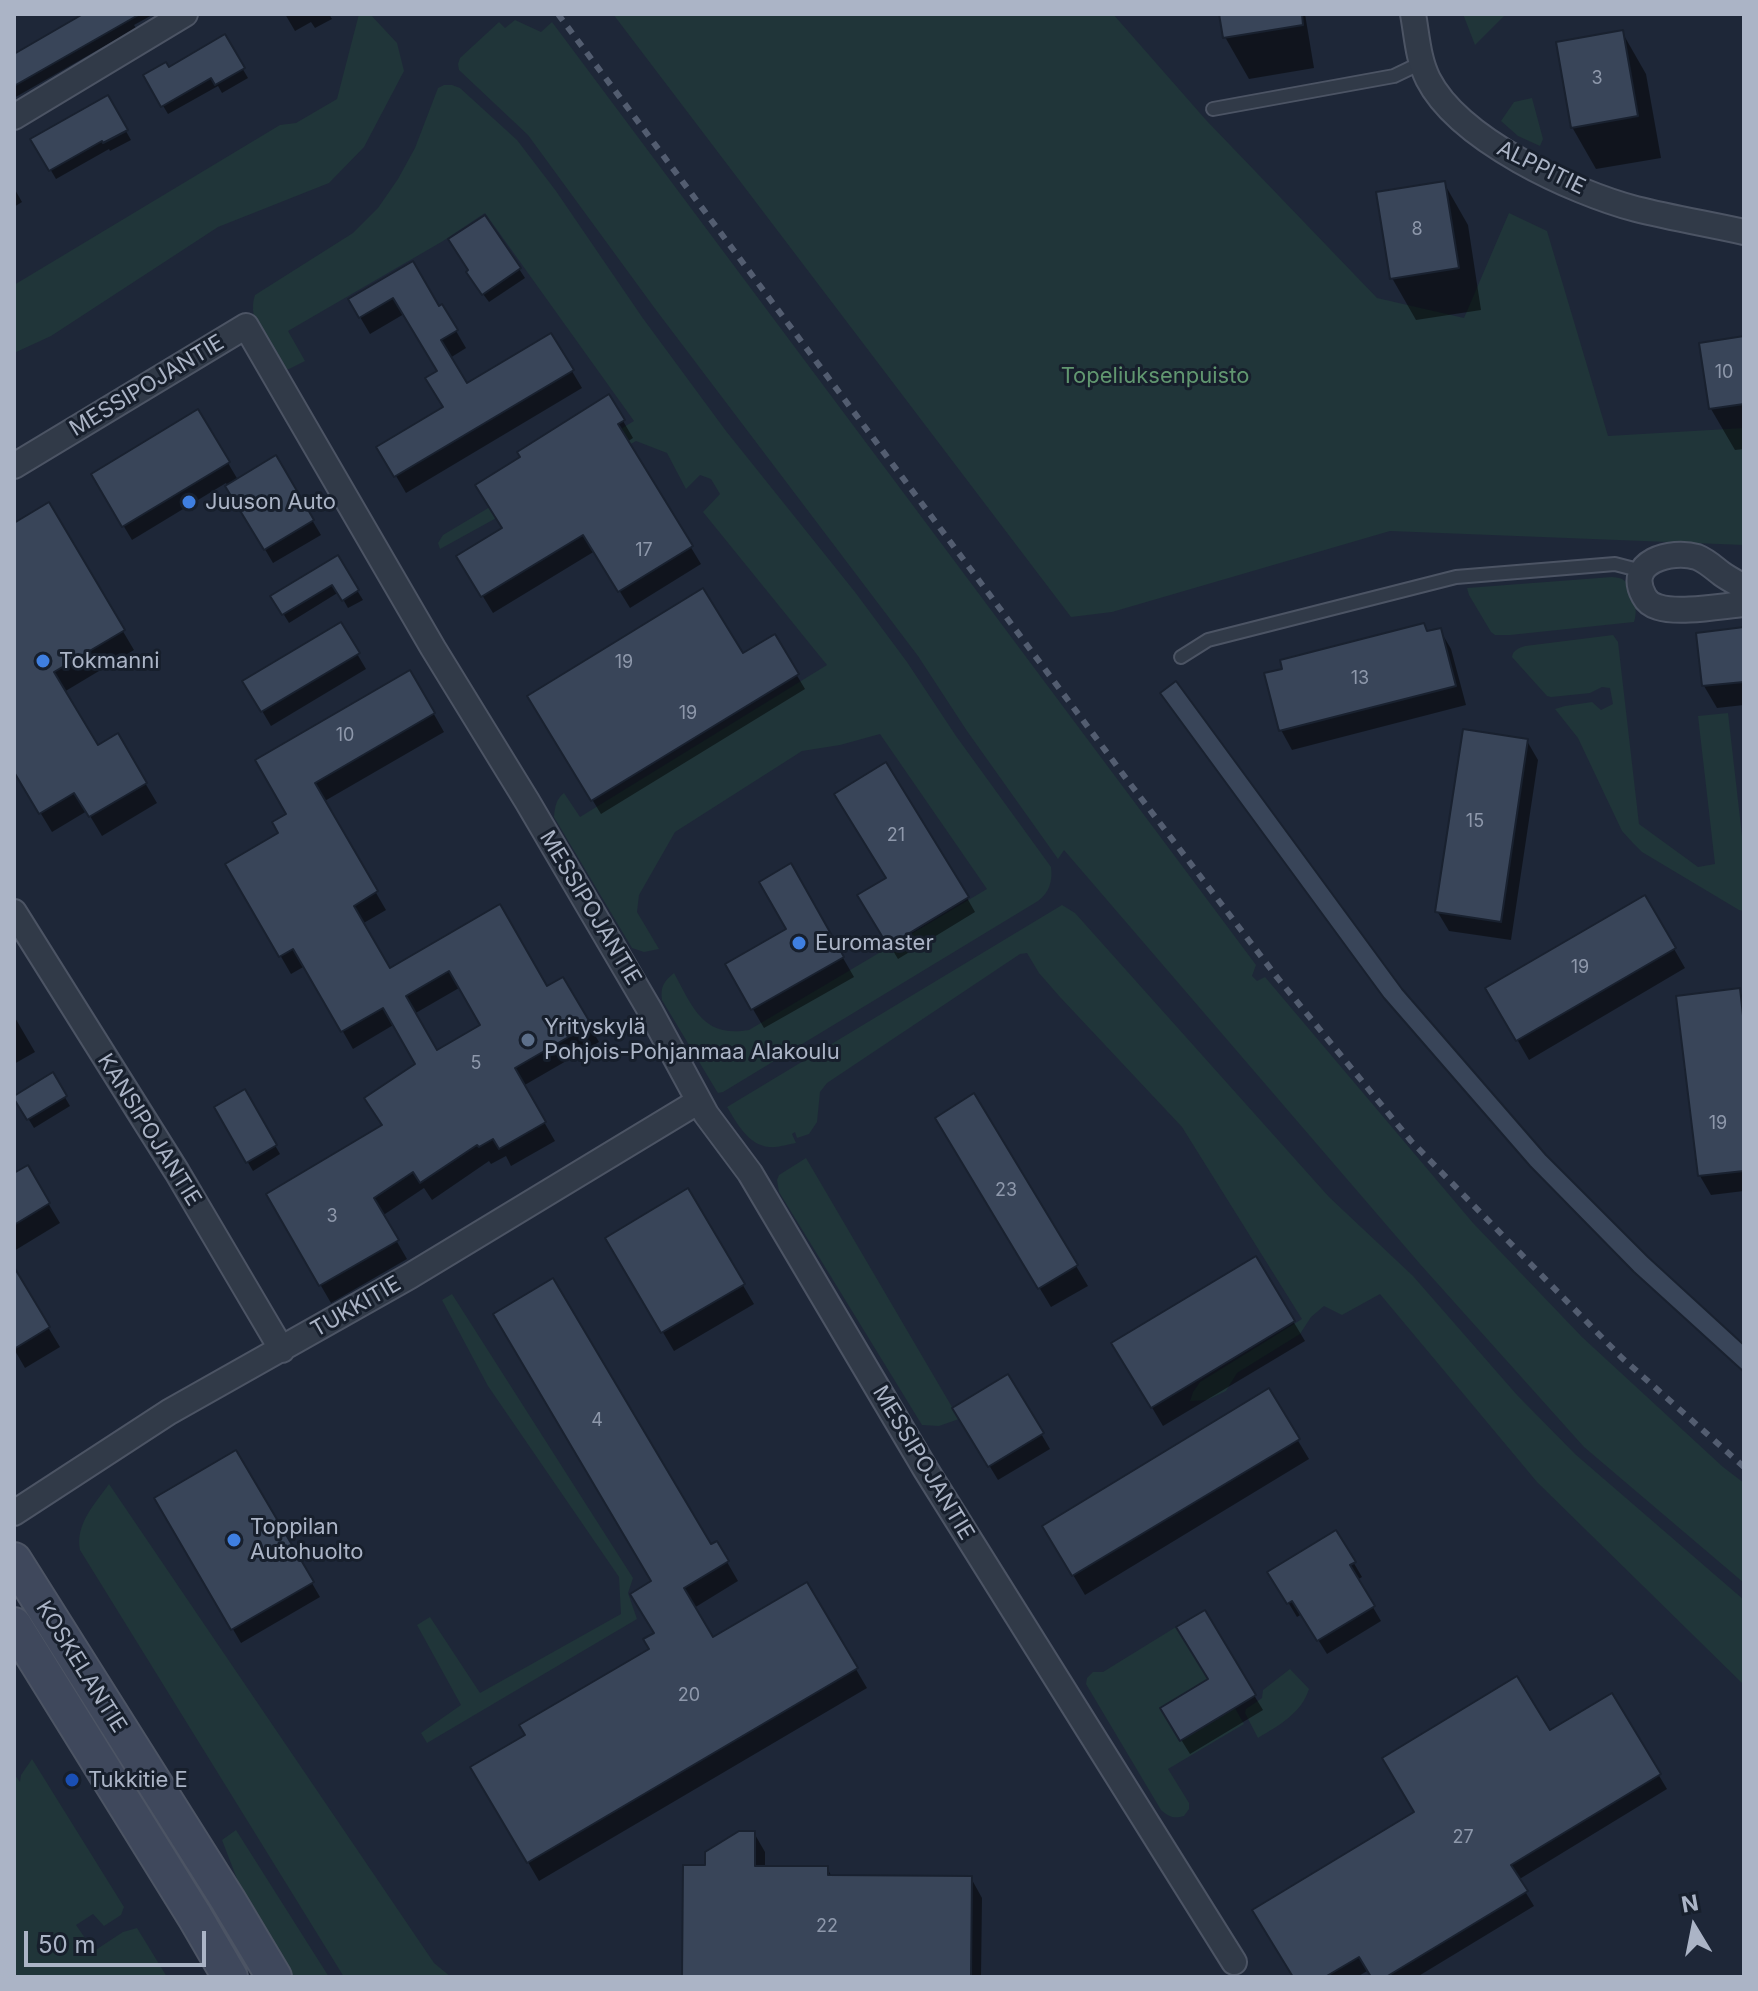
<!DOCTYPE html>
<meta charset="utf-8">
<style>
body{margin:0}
#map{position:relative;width:1758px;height:1991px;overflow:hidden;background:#1e2738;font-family:Inter,sans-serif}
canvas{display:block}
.frame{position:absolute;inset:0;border:16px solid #abb4c6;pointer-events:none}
.north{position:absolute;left:1654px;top:1887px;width:80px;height:80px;-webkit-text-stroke:6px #171f2c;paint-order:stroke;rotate:350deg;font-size:22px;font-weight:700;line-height:32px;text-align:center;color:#abb4c6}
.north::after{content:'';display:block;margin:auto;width:28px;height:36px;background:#abb4c6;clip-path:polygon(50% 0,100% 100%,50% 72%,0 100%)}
.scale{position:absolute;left:24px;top:1931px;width:182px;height:36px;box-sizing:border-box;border:4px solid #abb4c6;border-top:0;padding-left:10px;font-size:24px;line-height:28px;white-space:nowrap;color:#abb4c6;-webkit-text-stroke:6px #171f2c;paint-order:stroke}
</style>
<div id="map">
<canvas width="1758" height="1991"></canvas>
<div class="frame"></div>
<div class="north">N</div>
<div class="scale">50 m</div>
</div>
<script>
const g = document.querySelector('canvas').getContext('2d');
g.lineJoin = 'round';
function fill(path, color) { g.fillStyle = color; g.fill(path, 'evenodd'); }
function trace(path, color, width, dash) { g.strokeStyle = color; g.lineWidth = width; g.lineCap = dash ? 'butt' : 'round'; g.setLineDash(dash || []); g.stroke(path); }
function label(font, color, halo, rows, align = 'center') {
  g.font = font + ' Inter,sans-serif'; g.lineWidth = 6; g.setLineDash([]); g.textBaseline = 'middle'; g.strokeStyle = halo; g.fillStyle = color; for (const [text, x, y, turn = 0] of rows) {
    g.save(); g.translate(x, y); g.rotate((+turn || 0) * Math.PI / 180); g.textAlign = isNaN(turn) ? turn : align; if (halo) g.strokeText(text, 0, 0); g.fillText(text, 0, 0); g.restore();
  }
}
const green = new Path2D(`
 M359 14H370L397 43 404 71 364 147 329 183 218 227 51 336 14 353V285L280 125 296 123 337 99Z
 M613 14H1113L1206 120 1377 298 1464 318 1509 213 1547 231 1608 436 1744 428V545L1390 531 1112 612 1071 617Z
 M1463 14H1506L1475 45Z
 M515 20 541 32 552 22 1256 965 1252 976 1257 981 1265 977 1473 1223 1582 1337 1723 1467 1744 1483V1583L1584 1447 1420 1264 1064 850 1058 859 967 731 918 656 656 310 528 135 459 70 458 64 460 58 499 22 505 28Z
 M444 85H452L460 88 517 140 556 191 642 317 726 431 855 592 907 662 956 736 1051 867C1053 881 1049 893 1038 901L723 1092 718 1093 716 1090 662 1000C660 987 664 981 674 973 693 1007 702 1038 749 1030L987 889 880 734 840 745 802 751 675 832 639 895 637 912 659 949 644 952 632 948 554 817C555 807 556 799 564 793L580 817 827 665 703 512 720 494 711 479 700 475 686 489 667 453 636 441 440 549 438 543 443 535 634 421 485 213 443 241 288 331 305 361 289 369H282C269 348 246 321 255 295L353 233 378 208 398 179 415 148 438 88Z
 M1532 98 1543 139 1540 146 1518 136 1501 121 1514 102Z
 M1612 577C1618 578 1621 577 1626 582 1635 590 1638 612 1634 622L1510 635H1495L1491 632 1469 595 1467 588Z
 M1613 635 1618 642 1639 824 1698 867 1715 864 1698 716 1728 713 1744 853V911L1739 910 1642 852 1633 843 1622 831 1578 738 1555 709 1565 706 1592 702 1601 710 1613 704 1610 688 1602 687 1590 693 1551 697 1547 696 1512 657C1513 650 1519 648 1525 646Z
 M1062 905 1075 913 1329 1197 1413 1276 1517 1395 1575 1454 1744 1600V1685L1537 1482 1380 1294 1342 1315 1324 1306 1311 1317 1300 1334 1237 1373 1226 1391 1207 1400 1190 1401 1193 1392 1200 1382 1302 1319 1182 1127 1060 997 1039 973 1027 953 1020 954 827 1083 820 1092 817 1122 809 1134 797 1138 795 1132 792 1134 796 1143C788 1144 778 1148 769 1147 748 1145 737 1123 727 1107Z
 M806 1158 959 1419 939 1426 922 1425 779 1192 777 1180 779 1175Z
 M452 1294 633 1578 628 1593 637 1619 427 1743 421 1733 461 1705 417 1625 430 1617 480 1693 621 1614 619 1577 488 1386 442 1300Z
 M109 1484 434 1963 451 1977H344L80 1550C75 1524 95 1504 109 1484Z
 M1176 1627 1208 1679 1160 1708 1179 1741 1235 1708 1244 1724 1168 1769 1189 1803V1809L1184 1816C1174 1819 1169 1817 1161 1810L1086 1684 1087 1678 1093 1672H1103Z
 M1290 1669 1309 1689C1301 1714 1279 1725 1258 1738L1245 1713 1246 1709 1262 1698 1263 1690Z
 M32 1759 124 1907 121 1915 104 1926 93 1914 76 1925 94 1951 123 1932 137 1928 167 1977H14V1774L20 1782 21 1775Z
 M236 1830 329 1977H282L244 1897 222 1840Z`);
const shadow = new Path2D(`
 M87 14H154L134 25 136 28 14 98V58Z
 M285 14H329L332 19 315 28 311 22 295 31Z
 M1221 14H1305L1314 68 1249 79 1225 37Z
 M1622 32 1646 74 1661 158 1596 169 1572 127Z
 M224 37 248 78 222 93 218 86 168 114 145 76 168 69Z
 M107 98 131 140 110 151 109 149 56 179 33 140Z
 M1444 183 1468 225 1481 310 1416 320 1392 278Z
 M14 188 22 202 14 207Z
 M485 217 525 278 489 302 474 282Z
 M412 264 438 309 442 307 466 348 450 358 466 386 551 336 582 388 406 493 379 447 445 408 439 372 404 314 370 334 350 300Z
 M1744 338V449L1735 450 1711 409Z
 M609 397 633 438 627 442 701 564 630 608 595 551 493 613 459 557 504 530 522 457Z
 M198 412 238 480 275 458 321 535 273 563 226 483 132 540 93 475Z
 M48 505 134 650 64 692 97 748 117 736 157 803 102 836 87 811 52 832 14 769V525Z
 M337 558 363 600 348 608 339 592 289 623 273 597Z
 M340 625 366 669 271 726 245 682Z
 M1744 629V705L1717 708 1704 686Z
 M1440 630 1451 649 1466 705 1292 750 1281 730 1428 633Z
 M774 637 805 689 601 814 529 696 742 656Z
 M410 672 444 732 323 802 386 910 362 924 389 971 499 907 546 989 562 979 599 1042 523 1086 555 1141 511 1166 506 1156 491 1164 489 1161 432 1200 424 1188 382 1216 407 1259 331 1303 268 1195 383 1127 418 1064 395 1024 353 1049 305 966 291 974 228 865 281 833 289 815 258 760ZM459 988 483 1026 436 1052 414 1014Z
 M1527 741 1538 760 1511 940 1449 931 1437 911Z
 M790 866 854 977 764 1028 727 965 789 930Z
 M860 896 967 898 975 912 898 959Z
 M1644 897 1685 968 1529 1060 1488 989Z
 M1739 990 1744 1000V1191L1711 1195 1700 1176Z
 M14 1016 35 1052 14 1064Z
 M52 1075 70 1106 34 1128 15 1097Z
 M244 1092 280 1154 253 1171 216 1108Z
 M974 1096 1088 1286 1051 1307 948 1137Z
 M27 1168 60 1223 14 1251V1175Z
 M687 1191 754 1304 674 1351 607 1238Z
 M1255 1258 1305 1341 1163 1426 1114 1344Z
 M14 1271 60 1347 25 1368 14 1349Z
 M1008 1377 1050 1449 998 1480 955 1409Z
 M1268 1391 1309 1459 1085 1595 1044 1526Z
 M236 1452 320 1597 241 1643 157 1499Z
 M1336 1533 1362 1577 1357 1580 1381 1621 1327 1654 1302 1614 1297 1617 1270 1572Z
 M716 1543 738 1581 694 1608 712 1640 806 1584 867 1688 539 1881 473 1768 528 1736 651 1650 656 1634 632 1594Z
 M1204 1613 1263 1710 1190 1754 1162 1709 1210 1679Z
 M1611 1695 1667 1789 1518 1880 1534 1906 1417 1977H1373L1369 1970 1357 1977H1295Z
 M754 1833 765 1852V1868H827L832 1877 971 1878 982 1898 981 1977H684L707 1867Z`);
const building = new Path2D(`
 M83 14H140L14 86V54Z
 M1219 14H1302L1303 25 1223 38Z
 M1623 30 1638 116 1571 128 1556 42Z
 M225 34 245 68 215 85 211 78 161 107 143 75 166 62 169 67Z
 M108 95 128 130 103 143 102 141 49 171 30 139Z
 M1445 181 1459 268 1390 279 1376 192Z
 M485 215 521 268 482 295 466 272 468 270 448 239Z
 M413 261 439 306 442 304 458 330 441 340 467 383 551 333 574 370 394 477 376 447 443 407 425 378 437 371 393 298 359 318 348 299Z
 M1744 336V404L1709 409 1699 343Z
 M609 394 625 420 618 424 693 546 618 592 583 535 481 597 456 556 502 528 475 485 520 457 517 452Z
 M198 409 230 462 122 527 91 474Z
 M276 455 314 520 264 550 225 486Z
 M49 502 125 630 54 672 98 745 118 733 147 783 89 817 74 793 39 814 14 772V523Z
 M338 555 359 590 342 601 332 585 282 615 270 596Z
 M703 588 743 653 775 634 799 674 591 801 527 696Z
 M341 622 360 653 261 712 242 681Z
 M1424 623 1427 631 1441 628 1456 686 1279 731 1264 673 1282 669 1280 660Z
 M1744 627V682L1702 686 1696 633Z
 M410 670 435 713 315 783 378 891 354 906 390 968 500 904 547 986 563 977 591 1024 515 1068 546 1122 499 1149 493 1139 479 1147 477 1145 420 1183 413 1172 374 1198 399 1240 319 1286 266 1194 382 1125 364 1098 415 1064 383 1008 341 1032 293 949 279 957 225 864 278 833 272 822 286 814 255 760ZM449 971 480 1025 437 1050 406 996Z
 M1176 681 1402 989 1546 1155 1648 1257 1744 1345V1372L1634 1272 1530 1166 1384 998 1160 693Z
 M1463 729 1528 739 1501 922 1435 912Z
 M886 762 969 897 888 946 857 895 886 878 834 794Z
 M791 863 844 957 751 1010 725 964 786 929 759 882Z
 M1645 895 1676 948 1516 1041 1485 988Z
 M1740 988 1744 1025V1171L1698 1176 1676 996Z
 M53 1072 67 1096 27 1120 14 1099V1096Z
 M245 1089 277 1145 246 1163 214 1107Z
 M974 1093 1078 1265 1038 1289 935 1118Z
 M28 1165 50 1203 14 1225V1173Z
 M688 1188 745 1284 661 1333 605 1238Z
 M1256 1256 1295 1321 1151 1408 1111 1343Z
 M14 1267 50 1327 14 1349Z
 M553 1278 711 1544 717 1541 729 1561 684 1588 713 1637 807 1582 858 1668 527 1863 470 1767 525 1735 519 1725 649 1649 643 1639 654 1633 630 1594 651 1581 493 1314Z
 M1008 1374 1044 1433 988 1467 952 1408Z
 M1269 1388 1300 1439 1072 1576 1042 1526Z
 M236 1450 314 1582 231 1630 154 1498Z
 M1336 1530 1356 1562 1350 1565 1375 1606 1317 1641 1292 1601 1287 1604 1267 1572Z
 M1205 1610 1256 1695 1180 1741 1160 1708 1208 1679 1176 1627Z
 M1517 1676 1550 1730 1612 1693 1661 1774 1511 1865 1528 1891 1386 1977H1371L1359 1957 1325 1977H1293L1252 1910 1414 1812 1382 1758Z
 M739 1831H755V1866H828V1875L972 1876 971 1977H682L683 1865H705V1852Z`);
const lane = new Path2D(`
 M1213 109 1394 76 1421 63
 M1181 657 1208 640 1456 577 1615 564 1642 571`);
const street = new Path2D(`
 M1413 14C1417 36 1418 59 1428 79 1459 140 1572 192 1636 209 1672 218 1708 224 1744 232
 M14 117 185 14
 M14 466 246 326 433 648 527 801 648 1007 706 1114 750 1173 926 1470 1234 1962
 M1744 587C1737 583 1729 579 1722 574 1714 568 1707 561 1697 557 1671 549 1625 562 1644 596 1647 602 1651 605 1658 607 1679 614 1721 606 1744 604
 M14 912 177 1172 282 1350
 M14 1513 169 1412 410 1276 699 1101`);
const secondary = new Path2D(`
 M14 1560 228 1900 274 1977
 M14 1625 195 1917 230 1977`);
const rail = new Path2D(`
 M558 14 1131 785 1276 976 1411 1141 1621 1357 1744 1467`);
const markers = [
 [189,502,8,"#3f7fe0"],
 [43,661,8,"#3f7fe0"],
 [799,943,8,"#3f7fe0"],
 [528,1040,8,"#5c6f8a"],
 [234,1540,8,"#3f7fe0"],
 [72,1780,8,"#1a4fb4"]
];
const numberNames = [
 ["3",1597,79],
 ["8",1417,230],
 ["10",1724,373],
 ["17",644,551],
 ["19",624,663],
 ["13",1360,679],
 ["19",688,714],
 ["10",345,736],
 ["15",1475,822],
 ["21",896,836],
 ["19",1580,968],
 ["5",476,1064],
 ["19",1718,1124],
 ["23",1006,1191],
 ["3",332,1217],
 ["4",597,1421],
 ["20",689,1696],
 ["27",1463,1838],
 ["22",827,1927]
];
const streetNames = [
 ["ALPPITIE",1541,168,26],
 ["MESSIPOJANTIE",147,386,-31],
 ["MESSIPOJANTIE",590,908,59],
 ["KANSIPOJANTIE",149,1130,58],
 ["TUKKITIE",356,1307,-30],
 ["MESSIPOJANTIE",923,1463,59],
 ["KOSKELANTIE",81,1667,58]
];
const parkNames = [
 ["Topeliuksenpuisto",1155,376]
];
const poiNames = [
 ["Juuson Auto",205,502],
 ["Tokmanni",59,661],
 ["Euromaster",815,943],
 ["Yrityskylä",544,1027],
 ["Pohjois-Pohjanmaa Alakoulu",544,1052],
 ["Toppilan",250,1527],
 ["Autohuolto",250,1552],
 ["Tukkitie E",88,1780]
];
fill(green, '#203539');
fill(shadow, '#0007');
fill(building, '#394559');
trace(building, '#19212f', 2);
trace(lane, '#4c5464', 16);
trace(street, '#4c5464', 28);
trace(secondary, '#4c5464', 38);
trace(lane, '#313a48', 12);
trace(street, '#313a48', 24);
trace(secondary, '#3f485c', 34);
trace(rail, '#535d70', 6, [8, 8]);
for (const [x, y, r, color] of markers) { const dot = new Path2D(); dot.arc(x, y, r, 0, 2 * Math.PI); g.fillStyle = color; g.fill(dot); trace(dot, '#171f2c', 3); }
label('18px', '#8e98ab', null, numberNames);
label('22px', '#abb4c6', '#171f2c', streetNames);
label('22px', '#619770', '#171f2c', parkNames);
label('22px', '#abb4c6', '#171f2c', poiNames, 'left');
</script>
